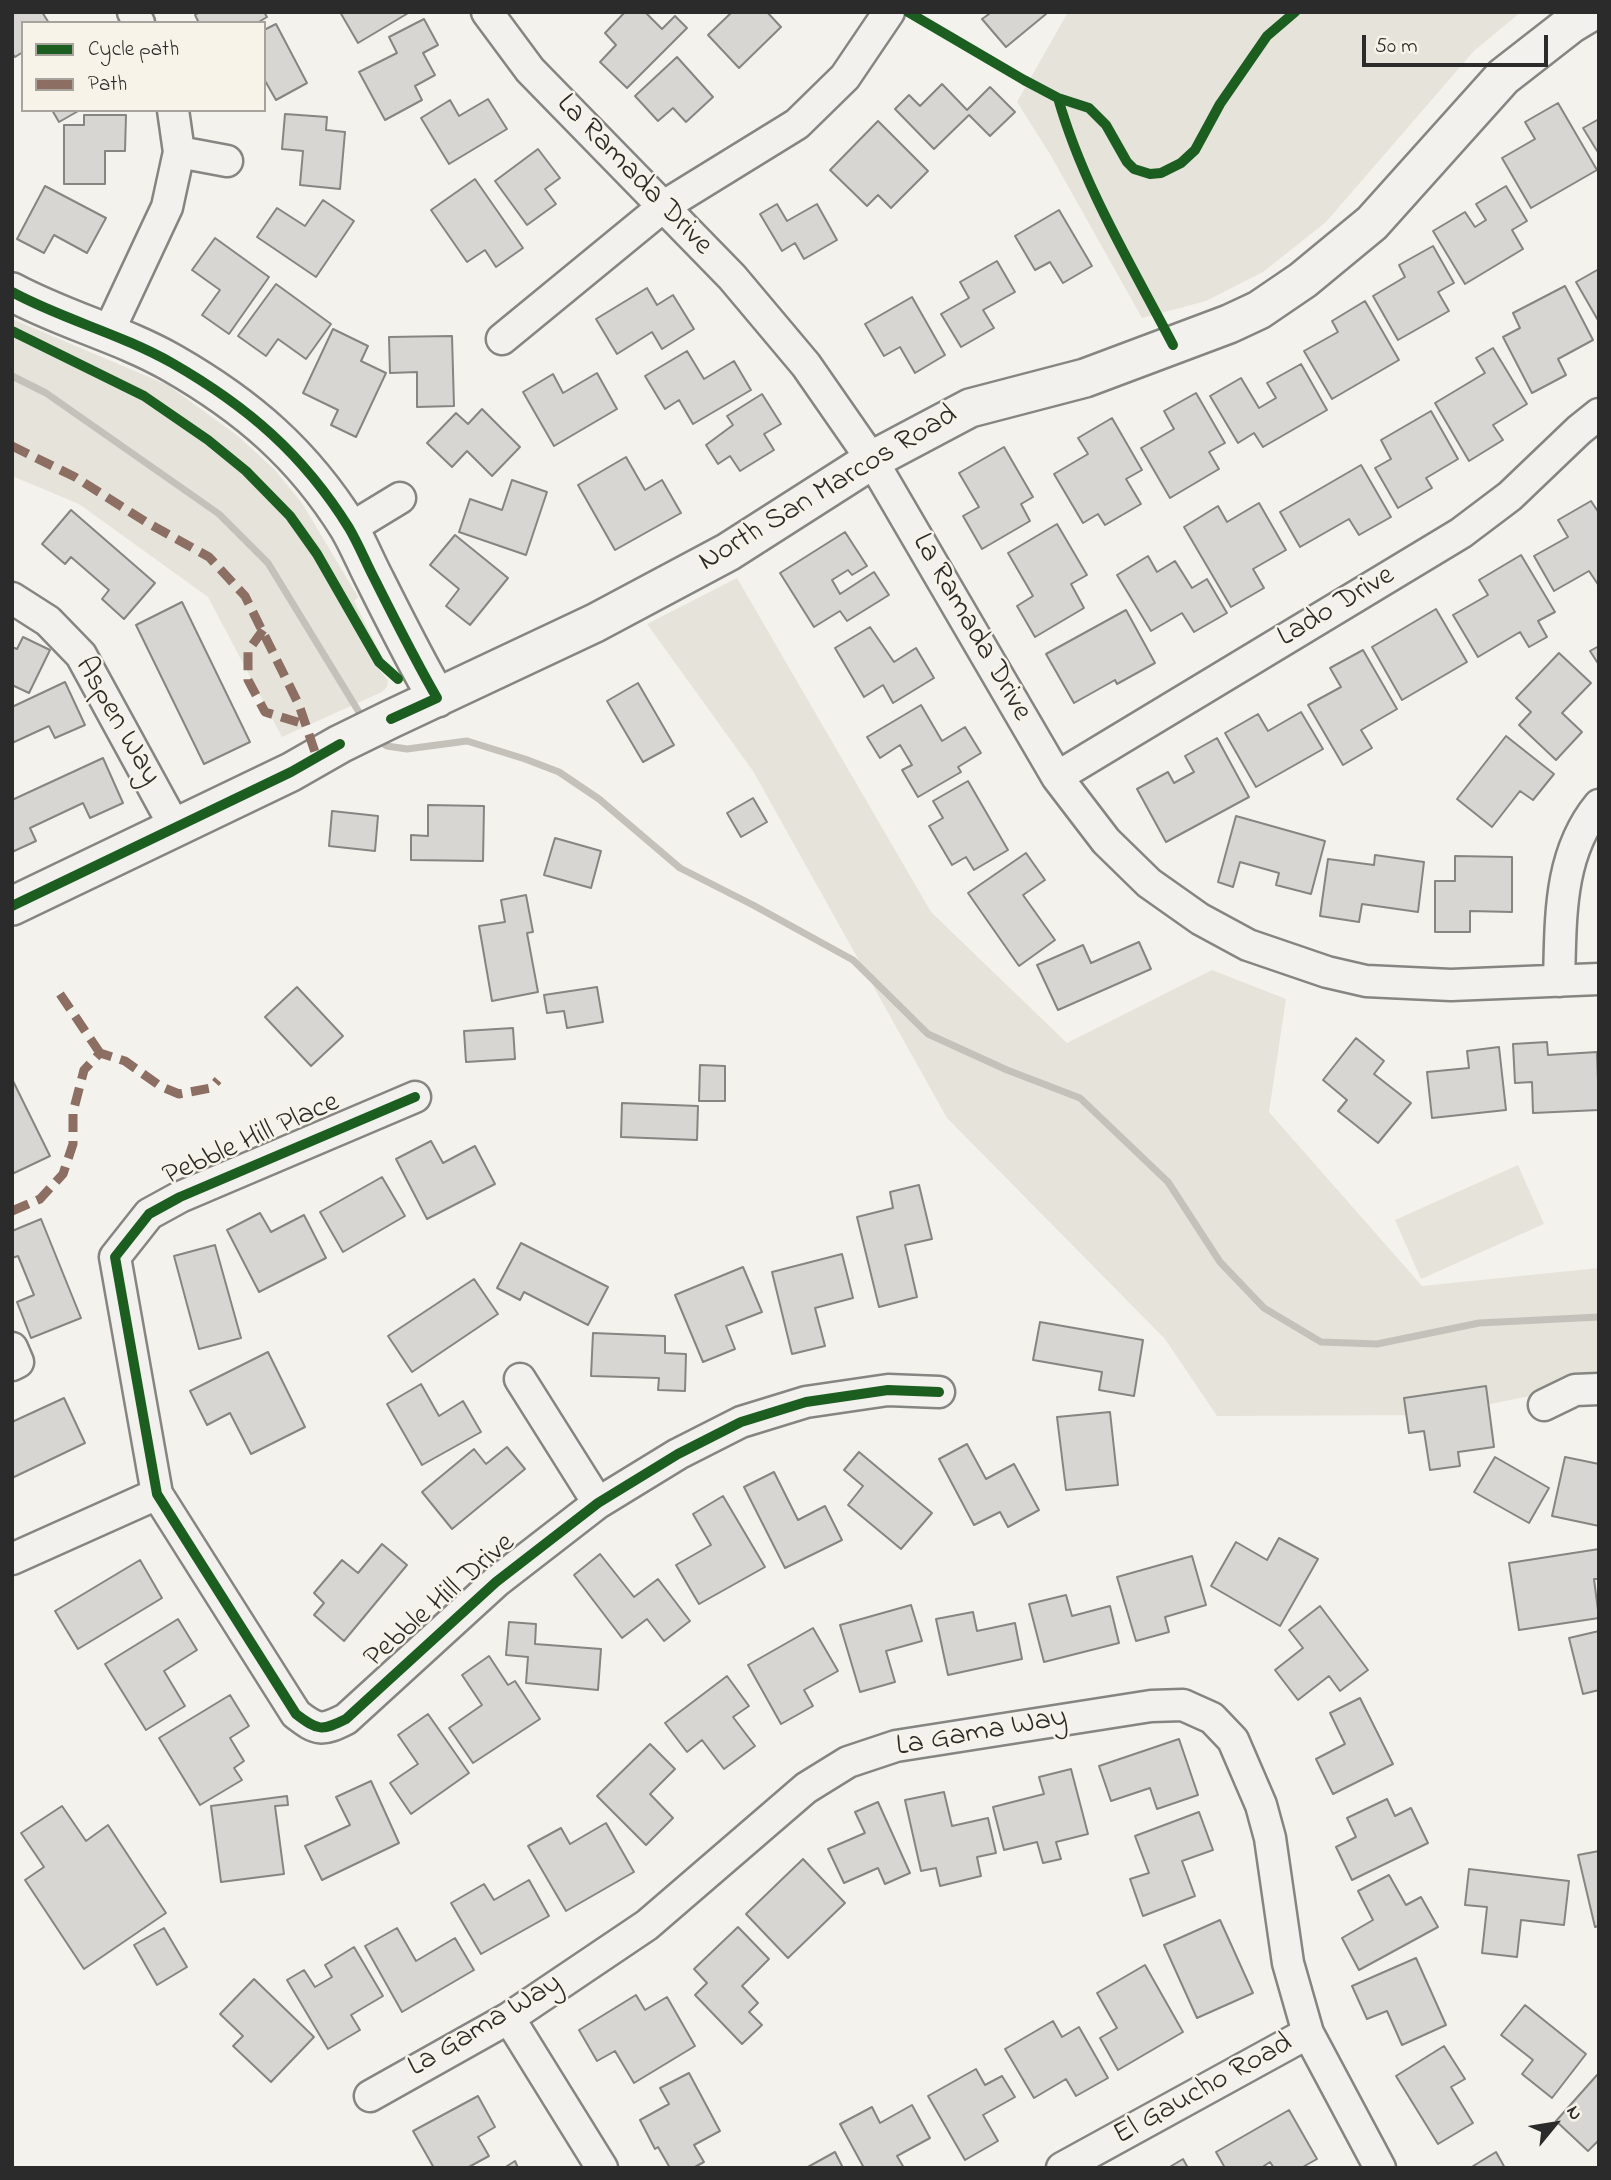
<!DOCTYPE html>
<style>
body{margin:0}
#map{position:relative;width:1611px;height:2180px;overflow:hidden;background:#f4f2ec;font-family:"Indie Flower",sans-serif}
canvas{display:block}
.frame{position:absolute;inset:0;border:14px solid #2b2b2b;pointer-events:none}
.legend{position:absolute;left:21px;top:21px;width:245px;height:91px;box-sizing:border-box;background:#f7f3e8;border:2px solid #a5a39c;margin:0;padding:9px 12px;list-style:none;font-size:21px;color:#2b2b2b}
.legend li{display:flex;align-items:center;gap:14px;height:35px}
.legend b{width:35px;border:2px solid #a5a39c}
.north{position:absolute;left:1520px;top:2089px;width:70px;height:70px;-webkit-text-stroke:5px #f7f3e8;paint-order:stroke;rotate:60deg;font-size:19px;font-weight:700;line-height:28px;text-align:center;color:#2b2b2b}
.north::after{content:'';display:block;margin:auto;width:24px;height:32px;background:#2b2b2b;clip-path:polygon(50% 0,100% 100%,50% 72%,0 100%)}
.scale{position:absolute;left:1362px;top:35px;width:186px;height:32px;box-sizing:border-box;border:4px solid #2b2b2b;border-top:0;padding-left:9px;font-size:21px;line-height:24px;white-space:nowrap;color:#2b2b2b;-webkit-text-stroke:5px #f7f3e8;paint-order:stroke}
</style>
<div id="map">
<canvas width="1611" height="2180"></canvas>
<div class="frame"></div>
<ul class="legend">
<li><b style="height:9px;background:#1b5e20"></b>Cycle path</li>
<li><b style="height:9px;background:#8d6e63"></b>Path</li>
</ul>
<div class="north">N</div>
<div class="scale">50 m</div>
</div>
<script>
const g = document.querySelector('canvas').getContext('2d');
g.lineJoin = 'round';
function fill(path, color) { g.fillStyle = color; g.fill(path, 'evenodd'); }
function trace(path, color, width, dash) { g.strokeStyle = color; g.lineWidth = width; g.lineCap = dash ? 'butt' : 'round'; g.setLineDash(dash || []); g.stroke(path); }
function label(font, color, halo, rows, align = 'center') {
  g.font = font + ' "Indie Flower",sans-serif'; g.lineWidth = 5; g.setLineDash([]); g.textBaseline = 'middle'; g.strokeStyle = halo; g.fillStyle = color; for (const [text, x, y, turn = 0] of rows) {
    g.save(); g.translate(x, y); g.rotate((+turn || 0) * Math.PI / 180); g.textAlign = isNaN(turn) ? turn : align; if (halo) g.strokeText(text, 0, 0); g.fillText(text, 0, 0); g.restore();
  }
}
const green = new Path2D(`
 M1068 12H1521L1474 51 1326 222 1263 272 1206 301 1142 318 1050 154 1017 102Z
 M12 319 168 385 238 436 275 470 302 503 358 597 354 601 383 659 377 667 388 680 387 687 382 692 282 737 208 597 79 504 12 476Z
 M737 578 931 912 1067 1043 1212 970 1286 999 1269 1112 1422 1286 1599 1268V1382L1436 1415 1217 1416 1165 1339 947 1118 753 771 647 624Z
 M1518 1165 1544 1224 1421 1279 1395 1220Z`);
const stream = new Path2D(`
 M12 376 46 393 219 514 268 563 365 722
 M377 740 387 746 407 749 467 741 525 759 559 772 599 799 680 868 753 905 853 960 928 1034 1007 1070 1080 1098 1168 1182 1220 1262 1264 1308 1321 1342 1377 1344 1479 1323 1599 1317`);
const building = new Path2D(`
 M12 12H42L49 23H23V52L15 57 12 53Z
 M200 12H264L267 17 257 23H199L195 15Z
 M340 12H410L358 43Z
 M625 12H645L662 29 675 16 687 28 627 88 600 62 616 45 605 33Z
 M732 12H767L781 27 739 68 708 35Z
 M987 12H1044L1046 14 1006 47 982 19 989 14Z
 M424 19 438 45 423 53 435 75 415 86 422 100 385 120 359 72 397 53 389 37Z
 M276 24 307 83 276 100 264 79V30Z
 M677 57 713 97 686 122 673 108 658 121 635 96Z
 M942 84 967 110 990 87 1015 112 990 136 969 115 934 149 895 109 909 95 920 106Z
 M488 99 507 129 449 164 421 118 450 100 459 116Z
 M1558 103 1597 170 1531 208 1502 158 1535 139 1525 122Z
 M52 110H80L59 122Z
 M285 114 327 117 326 130 345 132 340 189 300 185 303 151 282 149Z
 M84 115H126L125 151H105V184H64V125H84Z
 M1599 119V154L1583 128Z
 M878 121 928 171 891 208 878 195 867 206 830 170Z
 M538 149 560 178 545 189 556 204 527 225 495 181Z
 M475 179 523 248 496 267 485 250 467 262 431 210Z
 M45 186 106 218 87 253 54 235 44 253 17 239Z
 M1506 186 1527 221 1512 230 1523 249 1465 284 1433 231 1465 212 1475 227 1486 220 1476 204Z
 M323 200 354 221 316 277 257 237 277 208 305 226Z
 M777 204 787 221 817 204 837 240 804 259 795 243 782 251 760 214Z
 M1059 210 1092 266 1063 283 1050 262 1035 270 1015 236Z
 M215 238 269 277 229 334 202 315 220 290 192 270Z
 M1433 246 1454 283 1438 292 1449 311 1398 340 1373 296 1405 277 1399 265Z
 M997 261 1015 292 983 310 994 328 961 347 941 314 969 298 960 282Z
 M1599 269V322L1576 282Z
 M276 284 331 324 306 359 278 339 266 356 238 336Z
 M1565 286 1593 340 1558 359 1566 375 1532 393 1503 337 1520 328 1513 313Z
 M647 288 657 305 673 295 694 329 662 349 652 332 617 354 596 319Z
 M912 297 945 355 915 373 900 347 884 356 865 324Z
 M1365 301 1399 360 1332 399 1304 351 1338 332 1332 321Z
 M333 329 368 346 361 361 386 373 356 437 331 425 338 410 303 393Z
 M452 336 454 406 417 407V372L390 373 389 337Z
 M1493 348 1527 404 1493 425 1503 440 1469 461 1435 403 1485 373 1476 358Z
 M687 351 704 379 734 361 751 390 693 424 679 400 665 409 645 376Z
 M1301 364 1327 410 1263 447 1254 433 1238 443 1210 396 1241 378 1259 408 1276 398 1267 383Z
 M597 373 617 409 554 446 523 392 553 374 563 393Z
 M1196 393 1225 443 1209 452 1219 469 1170 498 1141 448 1174 429 1164 411Z
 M762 394 781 424 764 434 774 450 740 471 730 456 718 464 706 445 733 425 727 416Z
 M482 409 520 447 492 476 467 451 452 467 427 443 456 413 468 424Z
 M1431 411 1458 459 1426 478 1432 488 1398 508 1375 468 1391 459 1381 440Z
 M1112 418 1142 470 1126 479 1141 504 1105 525 1098 514 1083 523 1054 474 1088 454 1078 438Z
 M1004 447 1033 497 1021 504 1030 521 982 549 963 516 979 507 959 473Z
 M626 457 645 490 662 480 681 513 615 550 578 485Z
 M1361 465 1391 517 1359 535 1349 519 1300 547 1280 512Z
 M512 480 547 492 526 555 459 532 470 499 502 510Z
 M1591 501 1599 513V586L1589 571 1554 591 1534 556 1568 537 1558 520Z
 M1259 503 1286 550 1253 569 1264 588 1231 607 1184 527 1218 506 1227 522Z
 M71 510 155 583 124 619 102 599 109 590 71 557 65 564 42 544Z
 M1057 524 1087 575 1071 584 1084 608 1035 637 1017 606 1033 596 1008 553Z
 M845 532 867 566 852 575 848 570 832 580 840 594 874 572 889 595 847 621 840 611 814 627 780 573Z
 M455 535 508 578 470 625 446 606 459 589 430 565Z
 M1521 555 1555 612 1538 621 1547 637 1529 647 1520 632 1478 657 1453 615 1488 595 1479 580Z
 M1148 556 1157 572 1175 561 1192 588 1207 579 1227 613 1194 632 1182 613 1151 631 1117 575Z
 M182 602 250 742 204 764 136 625Z
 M1436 609 1467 662 1402 700 1372 647Z
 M1126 610 1155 663 1117 684 1115 680 1074 703 1046 654Z
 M870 627 894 662 916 648 934 678 893 703 883 685 864 697 835 648Z
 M23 637 50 650 29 693 12 685V647L17 649Z
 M1599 646V665L1590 651Z
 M1363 650 1397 709 1361 730 1372 748 1343 765 1308 705 1341 687 1330 668Z
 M1559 653 1591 683 1562 713 1582 732 1556 760 1519 725 1531 712 1516 698Z
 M65 682 85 725 55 738 49 726 12 743V707Z
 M638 683 674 745 643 762 607 701Z
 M921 705 942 741 965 727 981 753 958 767 961 772 918 797 902 770 912 765 900 745 880 758 867 737Z
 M1301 712 1323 749 1256 787 1225 733 1258 714 1268 731Z
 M1506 736 1554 774 1533 800 1520 791 1492 827 1457 799Z
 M1217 738 1249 797 1166 842 1137 789 1168 772 1174 783 1194 772 1185 756Z
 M103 758 123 803 90 818 83 803 30 828 36 841 12 852V800Z
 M968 781 1008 850 974 870 966 857 952 865 929 826 943 818 933 801Z
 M753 798 767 822 741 837 727 813Z
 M428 805 484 806 483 861 411 860V835L428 836Z
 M332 811 378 816 375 851 329 846Z
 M1236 816 1325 841 1311 894 1276 885 1279 873 1240 862 1233 887 1218 882Z
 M555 838 601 851 591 888 544 875Z
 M1026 853 1045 880 1023 895 1055 940 1019 966 968 893Z
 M1375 855 1424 862 1418 912 1362 904 1359 922 1320 916 1328 859 1374 865Z
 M1455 856 1512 857V912L1470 911V932H1435V881H1455Z
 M526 895 533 932 527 933 538 992 492 1001 479 926 505 922 501 900Z
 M1139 942 1151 969 1058 1010 1037 965 1083 945 1091 963Z
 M297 987 343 1036 311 1066 265 1017Z
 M597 987 603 1022 567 1028 564 1011 547 1013 544 995Z
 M513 1028 515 1059 466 1062 464 1031Z
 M1356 1038 1384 1061 1374 1074 1411 1103 1378 1143 1338 1111 1347 1100 1323 1080Z
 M1547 1042 1548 1055 1597 1052 1599 1110 1533 1113 1532 1082 1515 1083 1513 1044Z
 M1499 1047 1506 1110 1432 1118 1427 1072 1469 1068 1467 1051Z
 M700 1065 725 1066V1101H699Z
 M12 1079 50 1156 12 1174Z
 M622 1103 698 1106 697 1140 621 1137Z
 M431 1141 443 1163 475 1146 495 1184 427 1219 396 1159Z
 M382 1177 405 1216 343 1252 320 1212Z
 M919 1185 932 1239 905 1245 917 1297 879 1307 857 1217 893 1208 890 1192Z
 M260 1213 271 1232 304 1215 326 1258 259 1292 227 1230Z
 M41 1219 81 1318 31 1338 17 1302 34 1295 18 1256 12 1258V1231Z
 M521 1243 608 1287 588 1325 524 1292 520 1300 497 1288Z
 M215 1245 241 1338 199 1349 174 1256Z
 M842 1254 853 1298 815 1308 825 1346 792 1354 772 1272Z
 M743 1267 762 1312 726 1326 735 1349 703 1362 675 1295Z
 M474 1279 498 1314 412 1372 388 1336Z
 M1040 1322 1143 1340 1134 1396 1099 1390 1102 1372 1033 1360Z
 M593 1333 665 1336V1353L686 1354 685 1391 658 1390 659 1378 591 1376Z
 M268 1352 305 1427 251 1454 230 1413 207 1425 190 1391Z
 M421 1384 439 1416 463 1401 481 1432 422 1465 387 1404Z
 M1486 1386 1494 1447 1458 1452 1460 1466 1430 1470 1424 1431 1409 1433 1404 1398Z
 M64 1398 85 1443 12 1478V1422Z
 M1110 1412 1118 1485 1066 1490 1057 1417Z
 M967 1444 986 1479 1014 1464 1039 1510 1008 1527 1000 1512 974 1525 939 1459Z
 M507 1447 525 1469 452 1529 422 1492 474 1449 486 1464Z
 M859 1452 932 1513 901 1549 848 1505 863 1486 844 1470Z
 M1495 1457 1549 1488 1529 1523 1474 1492Z
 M1565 1457 1599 1464V1526L1552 1516Z
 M774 1472 798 1520 825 1506 842 1540 785 1568 744 1487Z
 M723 1496 765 1567 699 1604 676 1565 711 1545 693 1514Z
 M1279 1538 1318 1559 1280 1626 1211 1586 1236 1542 1267 1560Z
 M382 1544 407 1565 344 1641 314 1615 324 1603 314 1593 342 1560 358 1573Z
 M1599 1549V1579H1594L1599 1618 1519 1630 1509 1563Z
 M600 1554 634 1597 658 1579 690 1621 664 1641 647 1619 622 1638 574 1575Z
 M1192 1556 1206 1605 1165 1617 1169 1632 1136 1641 1117 1577Z
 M140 1560 162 1598 78 1649 55 1611Z
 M1066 1595 1072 1616 1110 1606 1119 1643 1044 1662 1029 1604Z
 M911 1605 922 1641 886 1651 895 1682 860 1692 840 1625Z
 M1320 1606 1368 1670 1340 1691 1329 1676 1298 1700 1275 1670 1303 1648 1289 1630Z
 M973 1612 977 1631 1015 1623 1022 1659 948 1675 936 1619Z
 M178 1619 197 1650 164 1671 185 1706 146 1730 105 1664Z
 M509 1622 536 1624 535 1644 601 1649 598 1690 526 1683 528 1657 506 1655Z
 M813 1628 838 1671 804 1690 813 1706 781 1724 748 1665Z
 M1599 1631V1690L1583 1694 1569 1638Z
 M489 1656 508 1685 515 1681 540 1719 473 1763 449 1728 482 1705 462 1675Z
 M727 1676 749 1706 733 1717 755 1746 724 1769 702 1740 687 1752 665 1723Z
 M230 1695 249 1726 230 1738 244 1761 234 1768 242 1780 200 1805 159 1738Z
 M1360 1698 1393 1764 1333 1794 1316 1759 1345 1744 1330 1713Z
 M428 1714 469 1773 411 1814 390 1783 418 1764 398 1735Z
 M1179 1739 1198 1795 1157 1809 1150 1788 1111 1801 1099 1766Z
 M650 1744 675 1769 650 1794 673 1818 646 1845 597 1796Z
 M1071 1769 1088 1834 1056 1842 1061 1859 1043 1863 1037 1842 1004 1850 993 1807 1044 1794 1039 1777Z
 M371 1781 399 1843 322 1880 305 1846 350 1825 336 1797Z
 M944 1792 952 1826 988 1818 996 1853 977 1857 981 1876 940 1886 936 1868 921 1871 905 1800Z
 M287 1796 288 1805 275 1806 284 1874 221 1882 211 1806Z
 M1387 1799 1395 1816 1411 1808 1428 1843 1352 1880 1336 1847 1356 1837 1347 1818Z
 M878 1802 910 1873 885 1884 878 1868 844 1883 828 1849 865 1833 855 1812Z
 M62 1806 86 1841 108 1825 166 1913 84 1969 25 1880 44 1867 21 1833Z
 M1199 1812 1213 1850 1182 1861 1195 1896 1143 1916 1130 1879 1149 1873 1135 1836Z
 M606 1823 634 1872 566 1911 528 1846 561 1828 570 1844Z
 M1599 1851V1926L1595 1927 1578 1855Z
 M803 1859 845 1903 788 1958 746 1914Z
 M1469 1869 1569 1881 1564 1925 1521 1920 1517 1957 1482 1953 1487 1907 1465 1905Z
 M1389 1875 1406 1905 1421 1897 1438 1927 1359 1970 1342 1938 1373 1920 1358 1891Z
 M529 1880 549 1916 481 1954 451 1903 484 1884 494 1900Z
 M1220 1920 1253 1993 1197 2018 1164 1945Z
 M738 1927 769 1959 742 1986 758 2003 749 2012 762 2025 742 2044 695 1995 707 1983 694 1969Z
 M164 1928 187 1967 157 1985 134 1945Z
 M397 1928 416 1961 455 1938 474 1970 402 2012 365 1946Z
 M354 1947 383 1996 351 2015 360 2030 328 2049 287 1980 304 1970 315 1987 332 1977 325 1965Z
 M1416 1958 1446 2025 1402 2045 1387 2011 1367 2019 1352 1986Z
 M1145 1965 1183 2032 1118 2070 1100 2038 1117 2028 1097 1993Z
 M254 1979 314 2037 271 2082 233 2046 243 2036 220 2014Z
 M636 1995 645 2010 667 1997 695 2046 634 2083 615 2051 597 2061 579 2030Z
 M1525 2005 1586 2054 1552 2098 1522 2074 1533 2060 1501 2035Z
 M1053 2021 1062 2037 1079 2027 1108 2078 1076 2096 1066 2079 1034 2098 1005 2049Z
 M1444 2046 1465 2079 1451 2087 1473 2123 1438 2144 1396 2076Z
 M976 2069 985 2085 1002 2076 1015 2097 983 2115 998 2141 965 2160 928 2096Z
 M689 2073 720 2131 694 2145 704 2162 693 2168H670L658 2147 655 2149 640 2120 669 2104 660 2088Z
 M1597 2075 1599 2077V2140L1588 2151 1556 2121Z
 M478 2096 495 2127 478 2137 489 2156 467 2168H434L413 2131Z
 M912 2105 930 2138 897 2156 904 2168H864L840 2124 872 2107 880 2123Z
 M1289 2110 1317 2159 1301 2168H1274L1270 2162 1261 2168H1225L1216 2152Z
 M835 2152 843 2168H806Z
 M1496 2152 1505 2168H1470Z
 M1183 2159 1188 2168H1168Z
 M515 2161 518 2168H504Z`);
const minor = new Path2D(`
 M133 12 139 23
 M487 12 530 70 732 277 806 365 872 460 1057 777 1106 841 1149 883 1200 919 1248 945 1327 972 1366 981 1451 985 1599 979
 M179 152 227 161
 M108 333 167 207 179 152 173 110
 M502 339 664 206 797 124 845 77 889 12
 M349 529 400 498
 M12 598 48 621 81 655 176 829
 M1057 777 1461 533 1510 496 1579 430 1599 414
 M1559 981C1561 919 1558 855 1599 805
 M415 1097 180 1197 149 1214 115 1257 157 1494 296 1714C318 1731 322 1731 346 1719L496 1582 598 1503 678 1454 741 1422 806 1402 888 1390 939 1392
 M12 1348 18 1362 12 1365
 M520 1379 598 1503
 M1544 1405 1575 1390 1599 1389
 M12 1559 157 1494
 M509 2018 602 2168
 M370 2096 509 2018 647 1925 806 1788 848 1762 896 1746 1151 1706 1183 1705 1212 1718 1233 1740 1261 1805 1270 1838 1288 1963 1308 2033 1380 2168
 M1062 2168 1308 2033`);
const tertiary = new Path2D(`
 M12 292C64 320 121 334 172 363 247 406 303 454 349 528 359 545 366 563 375 580 395 620 415 660 437 698
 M12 906 291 772 340 744 391 719 595 623 728 552 872 460 970 408 1085 378 1229 324 1259 310 1303 280 1372 223 1503 77 1571 24 1591 12`);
const quiet = new Path2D(`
 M12 446 75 477 146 522 209 557 245 596 299 705 317 758
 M263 630 248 651V680L265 712 304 724
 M60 994 100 1053
 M12 1211 40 1199 63 1174 73 1144V1112L84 1070 100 1053 125 1061 160 1086 179 1094 211 1088 218 1080`);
const cycleway = new Path2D(`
 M908 12 1024 80 1058 98 1089 108 1106 125 1127 162 1134 169 1150 174 1161 173 1181 163 1195 150 1220 104 1267 36 1295 12
 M1058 98C1083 186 1131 264 1173 345
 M12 292C64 320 121 334 172 363 247 406 303 454 349 528 359 545 366 563 375 580 395 620 415 660 437 698L391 719
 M12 331 144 396 208 440 246 471 290 516 317 554 379 662 398 679
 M12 906 291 772 340 744
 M415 1097 180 1197 149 1214 115 1257 157 1494 296 1714C318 1731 322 1731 346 1719L496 1582 598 1503 678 1454 741 1422 806 1402 888 1390 939 1392`);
const streetNames = [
 ["La Ramada Drive",633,176,46],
 ["North San Marcos Road",829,490,-31],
 ["Lado Drive",1337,608,-31],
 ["La Ramada Drive",970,628,60],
 ["Aspen Way",116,722,60],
 ["Pebble Hill Place",252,1141,-24],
 ["Pebble Hill Drive",441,1602,-41],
 ["La Gama Way",982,1734,-10],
 ["La Gama Way",486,2027,-31],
 ["El Gaucho Road",1204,2091,-29]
];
fill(green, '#e6e3da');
trace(stream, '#c4c1ba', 7);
fill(building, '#d7d6d2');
trace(building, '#858582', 2);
trace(minor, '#858582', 35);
trace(tertiary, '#858582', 42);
trace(minor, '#f2f1ed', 30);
trace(tertiary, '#f2f1ed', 37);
trace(quiet, '#8d6e63', 9, [18, 9]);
trace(cycleway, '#1b5e20', 10);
label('30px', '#2b2b2b', '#f7f3e8', streetNames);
</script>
